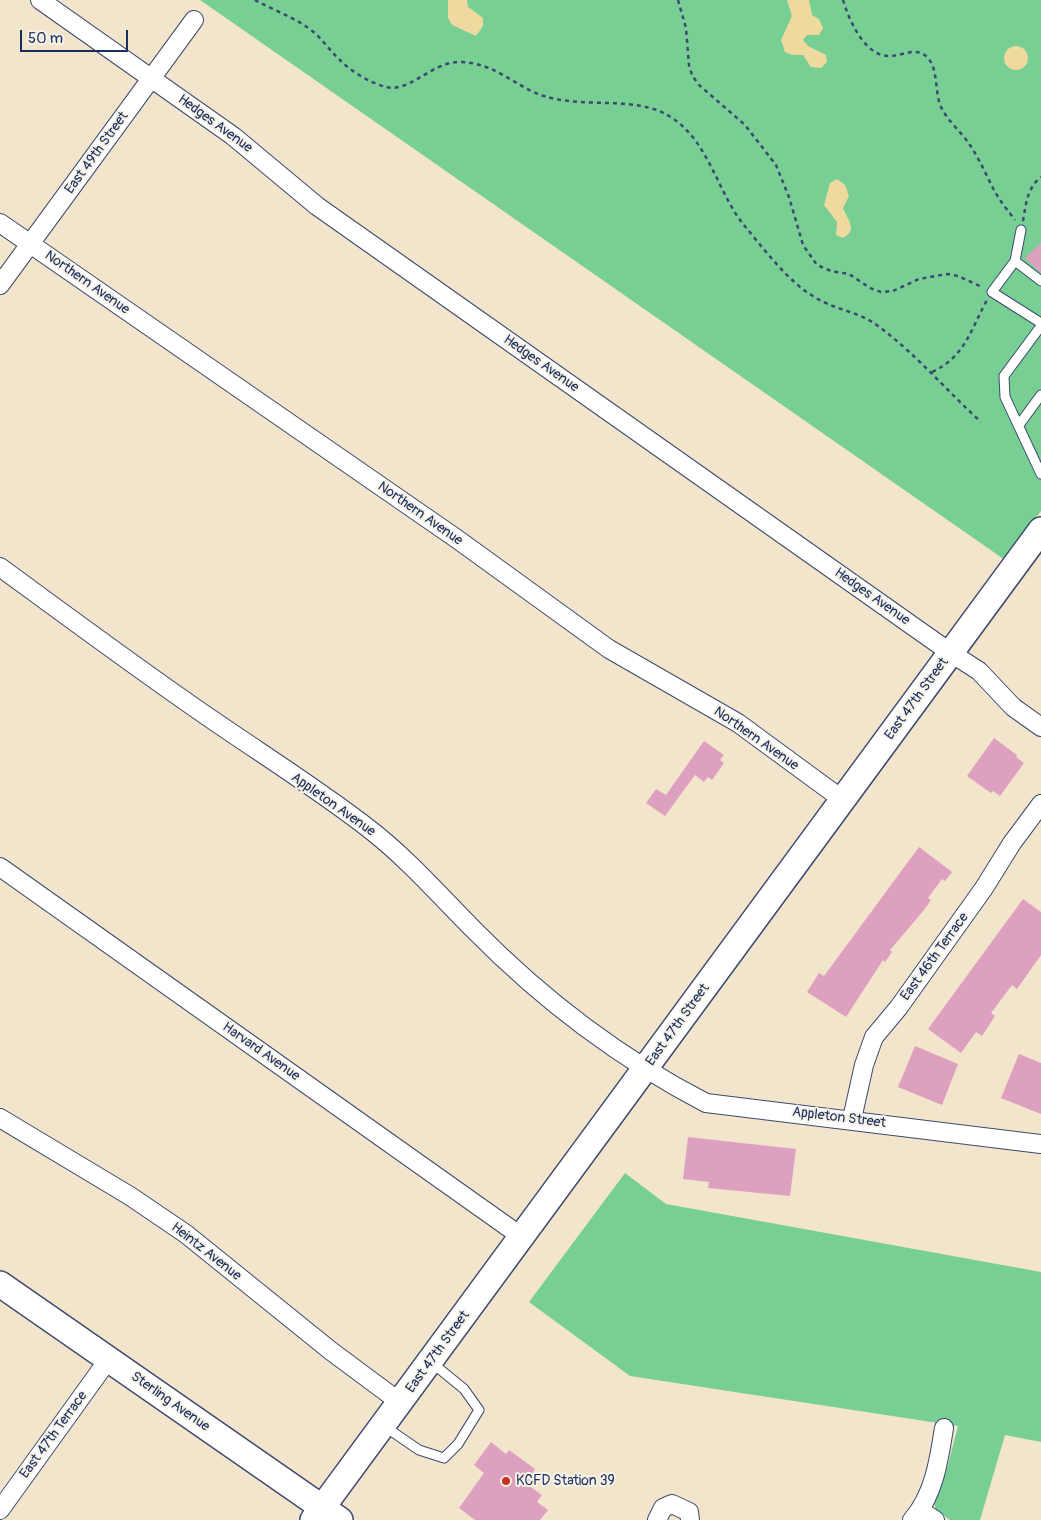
<!DOCTYPE html>
<style>
body{margin:0}
#map{position:relative;width:1041px;height:1520px;overflow:hidden;background:#f3e4cc;font-family:Pangolin,sans-serif}
canvas{display:block}
.scale{position:absolute;left:20px;top:30px;width:108px;height:22px;box-sizing:border-box;border:2px solid #1b2f5e;border-top:0;padding-left:6px;font-size:15px;line-height:18px;white-space:nowrap;color:#1b2f5e;-webkit-text-stroke:4px #f7f3e8;paint-order:stroke}
</style>
<div id="map">
<canvas width="1041" height="1520"></canvas>
<div class="scale">50 m</div>
</div>
<script>
const g = document.querySelector('canvas').getContext('2d');
g.lineJoin = 'round';
function fill(path, color) { g.fillStyle = color; g.fill(path, 'evenodd'); }
function trace(path, color, width, dash) { g.strokeStyle = color; g.lineWidth = width; g.lineCap = dash ? 'butt' : 'round'; g.setLineDash(dash || []); g.stroke(path); }
function label(font, color, halo, rows, align = 'center') {
  g.font = font + ' Pangolin,sans-serif'; g.lineWidth = 4; g.setLineDash([]); g.textBaseline = 'middle'; g.strokeStyle = halo; g.fillStyle = color; for (const [text, x, y, turn = 0] of rows) {
    g.save(); g.translate(x, y); g.rotate((+turn || 0) * Math.PI / 180); g.textAlign = isNaN(turn) ? turn : align; if (halo) g.strokeText(text, 0, 0); g.fillText(text, 0, 0); g.restore();
  }
}
const green = new Path2D(`
 M200 0H1041V511L1005 560Z
 M625 1173 666 1204 1041 1272V1442L1005 1435 980 1520H950L936 1510 934 1503 947 1468 958 1426 630 1376 529 1302Z`);
const sand = new Path2D(`
 M448 0H467L468 7 483 18V26L476 36 452 25 448 18Z
 M787 0H809L812 15 819 19 823 28 819 35H807L803 40 808 46 826 55 827 62 821 68 811 67 803 55H792L785 52 781 40 792 16Z
 M1004 58a12 12 0 1 1 24 0a12 12 0 1 1-24 0Z
 M837 179 845 185 849 196 843 208C847 219 859 230 843 238L836 235 837 222 824 205 830 183Z`);
const building = new Path2D(`
 M1041 243V273L1025 258Z
 M994 738 1017 755 1016 757 1024 763 1000 796 993 791 991 793 967 776Z
 M704 741 724 755 720 760 724 763 712 780 708 777 704 782 695 775 665 816 646 803 656 789 666 795Z
 M919 847 952 872 945 881 942 879 928 898 931 900 924 910 890 950 892 952 885 962 883 960 846 1017 807 992 819 973 824 976Z
 M1023 899 1041 912V955L1017 989 1012 985 991 1013 995 1016 982 1036 976 1032 961 1053 928 1029Z
 M915 1046 958 1064 942 1105 898 1087Z
 M1019 1054 1041 1063V1114L1001 1098Z
 M688 1137 796 1149 790 1196 708 1188 709 1182 683 1179Z
 M491 1442 506 1454 509 1450 535 1469 533 1472 538 1475 529 1486 542 1495 537 1502 548 1510 540 1520H475L459 1508 484 1473 474 1465Z`);
const path = new Path2D(`
 M255 0C273 10 294 17 311 30 322 38 329 50 339 59 350 71 370 83 386 87 410 93 432 61 461 62 496 63 515 87 544 96 583 109 635 95 669 116 708 139 717 191 743 224 764 249 788 282 816 298 836 310 860 312 878 326 916 354 946 390 981 422
 M678 0 686 28 689 65 692 75 698 84 745 125 776 165 789 197 803 245 817 265 831 271 849 274 870 288 881 292 893 291 919 279 947 274 958 276 982 287
 M843 0C849 20 864 55 888 56 902 57 916 45 928 58 939 71 934 94 942 109 949 122 962 133 970 145 980 160 987 177 995 192 1001 202 1008 211 1015 220
 M1023 221C1026 204 1027 188 1041 177
 M932 372C965 357 971 329 987 300`);
const lane = new Path2D(`
 M1015 261 1021 230
 M1041 281 1015 261 992 292 1041 323
 M1041 326 1004 376 1005 397 1041 474
 M1019 425 1041 395
 M384 1426 419 1450 444 1458 458 1444 479 1410 464 1389 431 1362`);
const street = new Path2D(`
 M40 0 233 136 317 206 951 653 979 671 1013 707 1041 727
 M0 223 457 539 609 649 738 723 843 800
 M0 285 194 20
 M0 567C71 619 141 671 214 721 265 756 319 790 368 828 407 858 439 895 474 930 541 998 621 1059 706 1103L1041 1144
 M0 867 522 1237
 M0 1118 130 1196 186 1234 331 1351 401 1403
 M852 1119 864 1065 874 1037 899 1007 984 888 1012 843 1041 804
 M0 1510 108 1360
 M920 1510 935 1520
 M657 1520 663 1508 672 1504 689 1512 690 1520
 M912 1520C934 1495 939 1460 944 1428`);
const secondary = new Path2D(`
 M0 1284 340 1520
 M313 1520 1041 530`);
const markers = [
 [506,1481,5,"#c8321e"]
];
const streetNames = [
 ["Hedges Avenue",215,124,36],
 ["East 49th Street",97,153,-54],
 ["Northern Avenue",87,283,35],
 ["Hedges Avenue",541,364,35],
 ["Northern Avenue",420,514,35],
 ["Hedges Avenue",872,597,35],
 ["East 47th Street",917,699,-54],
 ["Northern Avenue",756,739,35],
 ["Appleton Avenue",333,805,35],
 ["East 46th Terrace",935,957,-54],
 ["East 47th Street",678,1025,-54],
 ["Harvard Avenue",261,1052,35],
 ["Appleton Street",839,1118,7],
 ["Heintz Avenue",206,1252,38],
 ["East 47th Street",438,1352,-54],
 ["Sterling Avenue",170,1402,35],
 ["East 47th Terrace",54,1435,-54]
];
const poiNames = [
 ["KCFD Station 39",516,1481]
];
fill(green, '#78cf93');
fill(sand, '#eeda9e');
fill(building, '#dda1bf');
trace(lane, '#3b4a6e', 11);
trace(street, '#3b4a6e', 20);
trace(secondary, '#3b4a6e', 28);
trace(path, '#3b4a6e', 2.5, [4, 4]);
trace(lane, '#fff', 9);
trace(street, '#fff', 18);
trace(secondary, '#fff', 25);
for (const [x, y, r, color] of markers) { const dot = new Path2D(); dot.arc(x, y, r, 0, 2 * Math.PI); g.fillStyle = color; g.fill(dot); trace(dot, '#f7f3e8', 2); }
label('14px', '#1b2f5e', '#f7f3e8', streetNames);
label('14px', '#1b2f5e', '#f7f3e8', poiNames, 'left');
</script>
